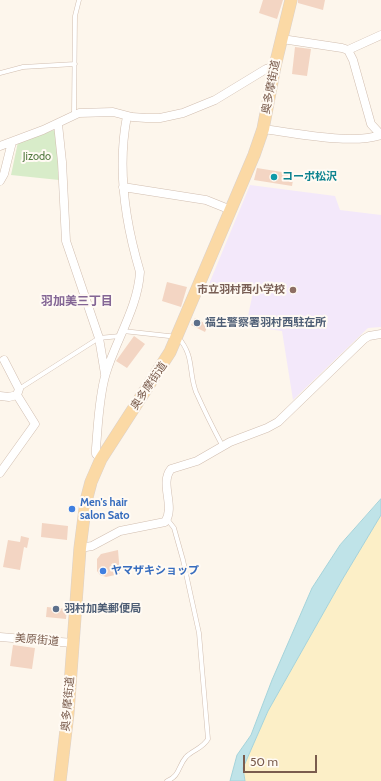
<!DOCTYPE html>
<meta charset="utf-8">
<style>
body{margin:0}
#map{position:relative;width:381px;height:781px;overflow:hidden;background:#fdf6ec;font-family:Cabin,sans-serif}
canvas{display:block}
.scale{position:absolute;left:243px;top:755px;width:74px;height:18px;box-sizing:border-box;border:2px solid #7a5c4d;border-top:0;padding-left:5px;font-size:12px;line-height:14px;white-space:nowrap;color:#7a5c4d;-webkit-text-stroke:3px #fffaf3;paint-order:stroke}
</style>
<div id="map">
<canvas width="381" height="781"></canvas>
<div class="scale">50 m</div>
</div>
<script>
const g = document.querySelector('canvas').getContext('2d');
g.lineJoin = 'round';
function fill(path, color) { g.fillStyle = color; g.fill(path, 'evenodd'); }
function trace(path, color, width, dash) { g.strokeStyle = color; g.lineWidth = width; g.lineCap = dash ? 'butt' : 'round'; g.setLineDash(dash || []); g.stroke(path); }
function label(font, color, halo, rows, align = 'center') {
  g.font = font + ' Cabin,"Noto Sans JP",sans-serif'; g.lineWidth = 4; g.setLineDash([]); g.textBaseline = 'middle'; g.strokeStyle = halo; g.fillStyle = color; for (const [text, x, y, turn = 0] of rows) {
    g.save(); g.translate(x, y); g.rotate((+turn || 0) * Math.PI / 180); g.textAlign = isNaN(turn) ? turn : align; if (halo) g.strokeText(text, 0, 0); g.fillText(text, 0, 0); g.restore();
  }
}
const education = new Path2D(`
 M250 185 335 196 340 210 381 215V327L368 328 293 400 282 331 246 326 253 292 209 284Z`);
const green = new Path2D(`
 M57 129 59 180 11 175 18 142Z`);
const sand = new Path2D(`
 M381 515V781H245L243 768 268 711 342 580Z`);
const water = new Path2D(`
 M381 499V515L342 580 268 711 243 768 245 781H230L237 755 251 735 272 680 312 588 340 545Z`);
const building = new Path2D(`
 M263 0H283L277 19 259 13Z
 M298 0H325L323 10 298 3Z
 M295 47 311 49 307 76 292 74Z
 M257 168 294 174 292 186 254 180Z
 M167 282 187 287 181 307 162 301Z
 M195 318 208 325 205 332 191 325Z
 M134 336 145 344 127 368 116 361Z
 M42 523 68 526 67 540 41 537Z
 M21 536 29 538 27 548 24 547 20 570 3 567 8 540 20 542Z
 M118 550 120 574 106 577 100 575 97 571V559L101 554Z
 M47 607 67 609 66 619 46 617Z
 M13 645 35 648 32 669 10 666Z`);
const lane = new Path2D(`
 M0 73 23 67 75 64
 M74 114 75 16 79 0
 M123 331 178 337C195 357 188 371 196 392 204 410 213 428 222 445
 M19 389 99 338 120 336
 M167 519 174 528 183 560 199 633 208 739C203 748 193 750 186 757 178 766 180 776 167 781`);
const street = new Path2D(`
 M282 39 342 48 348 50 353 60 371 124 381 135
 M348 50 381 35
 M58 124 62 162 66 241 99 338 105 374
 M263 129C294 133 352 145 381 135
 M0 146 43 130 79 113 113 112 132 117 146 118H160L183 113 215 100 266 69 275 66
 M0 181 4 174 12 142
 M123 187 206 200 231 210
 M0 396 9 397 17 395
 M101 459 96 454V448C98 425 99 395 106 373 116 340 138 307 140 272 125 222 117 168 127 116
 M0 473 35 424 17 395 19 389 4 360
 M80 548 92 546 120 531 165 522C176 506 159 484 171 469L197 461 230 442 267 428 278 422 364 339 369 336 381 334
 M0 637 73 643`);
const primary = new Path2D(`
 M60 781 68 713 80 548 86 501 91 482 101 459 170 352 254 155 263 129 275 66 291 0`);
const markers = [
 [274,177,4,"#0f9aa8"],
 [293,290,4,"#8d6e63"],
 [197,323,4,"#5c6f8a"],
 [72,509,4,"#3f7fe0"],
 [103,571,4,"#3f7fe0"],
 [56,609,4,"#5c6f8a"]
];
const streetNames = [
 ["奥多摩街道",271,87,-79],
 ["奥多摩街道",149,386,-56],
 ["美原街道",37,640,5],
 ["奥多摩街道",68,704,-85]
];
const parkNames = [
 ["Jizodo",37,157]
];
const cultureNames = [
 ["コーポ松沢",282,177]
];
const educationNames = [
 ["市立羽村西小学校",285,290]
];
const serviceNames = [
 ["福生警察署羽村西駐在所",205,323],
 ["羽村加美郵便局",64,609]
];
const shopNames = [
 ["Men's hair",80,503],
 ["salon Sato",80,516],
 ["ヤマザキショップ",111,571]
];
const neighbourhoodNames = [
 ["羽加美三丁目",77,301]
];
fill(education, '#f3e8fa');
fill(green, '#d8ecc9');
fill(sand, '#fcefc7');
fill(water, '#bfe3e8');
trace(water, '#a5d3da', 1);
fill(building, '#f3d5c3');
trace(lane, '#d1beb0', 5);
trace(street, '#d1beb0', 9);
trace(primary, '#dad1cd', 13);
trace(lane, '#fff', 4);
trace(street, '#fff', 8);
trace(primary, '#fbd9a5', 12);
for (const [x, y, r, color] of markers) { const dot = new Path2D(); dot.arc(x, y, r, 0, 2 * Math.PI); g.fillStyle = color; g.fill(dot); trace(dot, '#fffaf3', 1.5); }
label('11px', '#7a5c4d', '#fffaf3', streetNames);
label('11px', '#537a41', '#fffaf3', parkNames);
label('bold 11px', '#0d838f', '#fffaf3', cultureNames, 'left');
label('bold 11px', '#785e54', '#fffaf3', educationNames, 'right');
label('bold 11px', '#4e5e75', '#fffaf3', serviceNames, 'left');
label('bold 11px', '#366cbe', '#fffaf3', shopNames, 'left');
label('bold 12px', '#846695', '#fffaf3', neighbourhoodNames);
</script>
